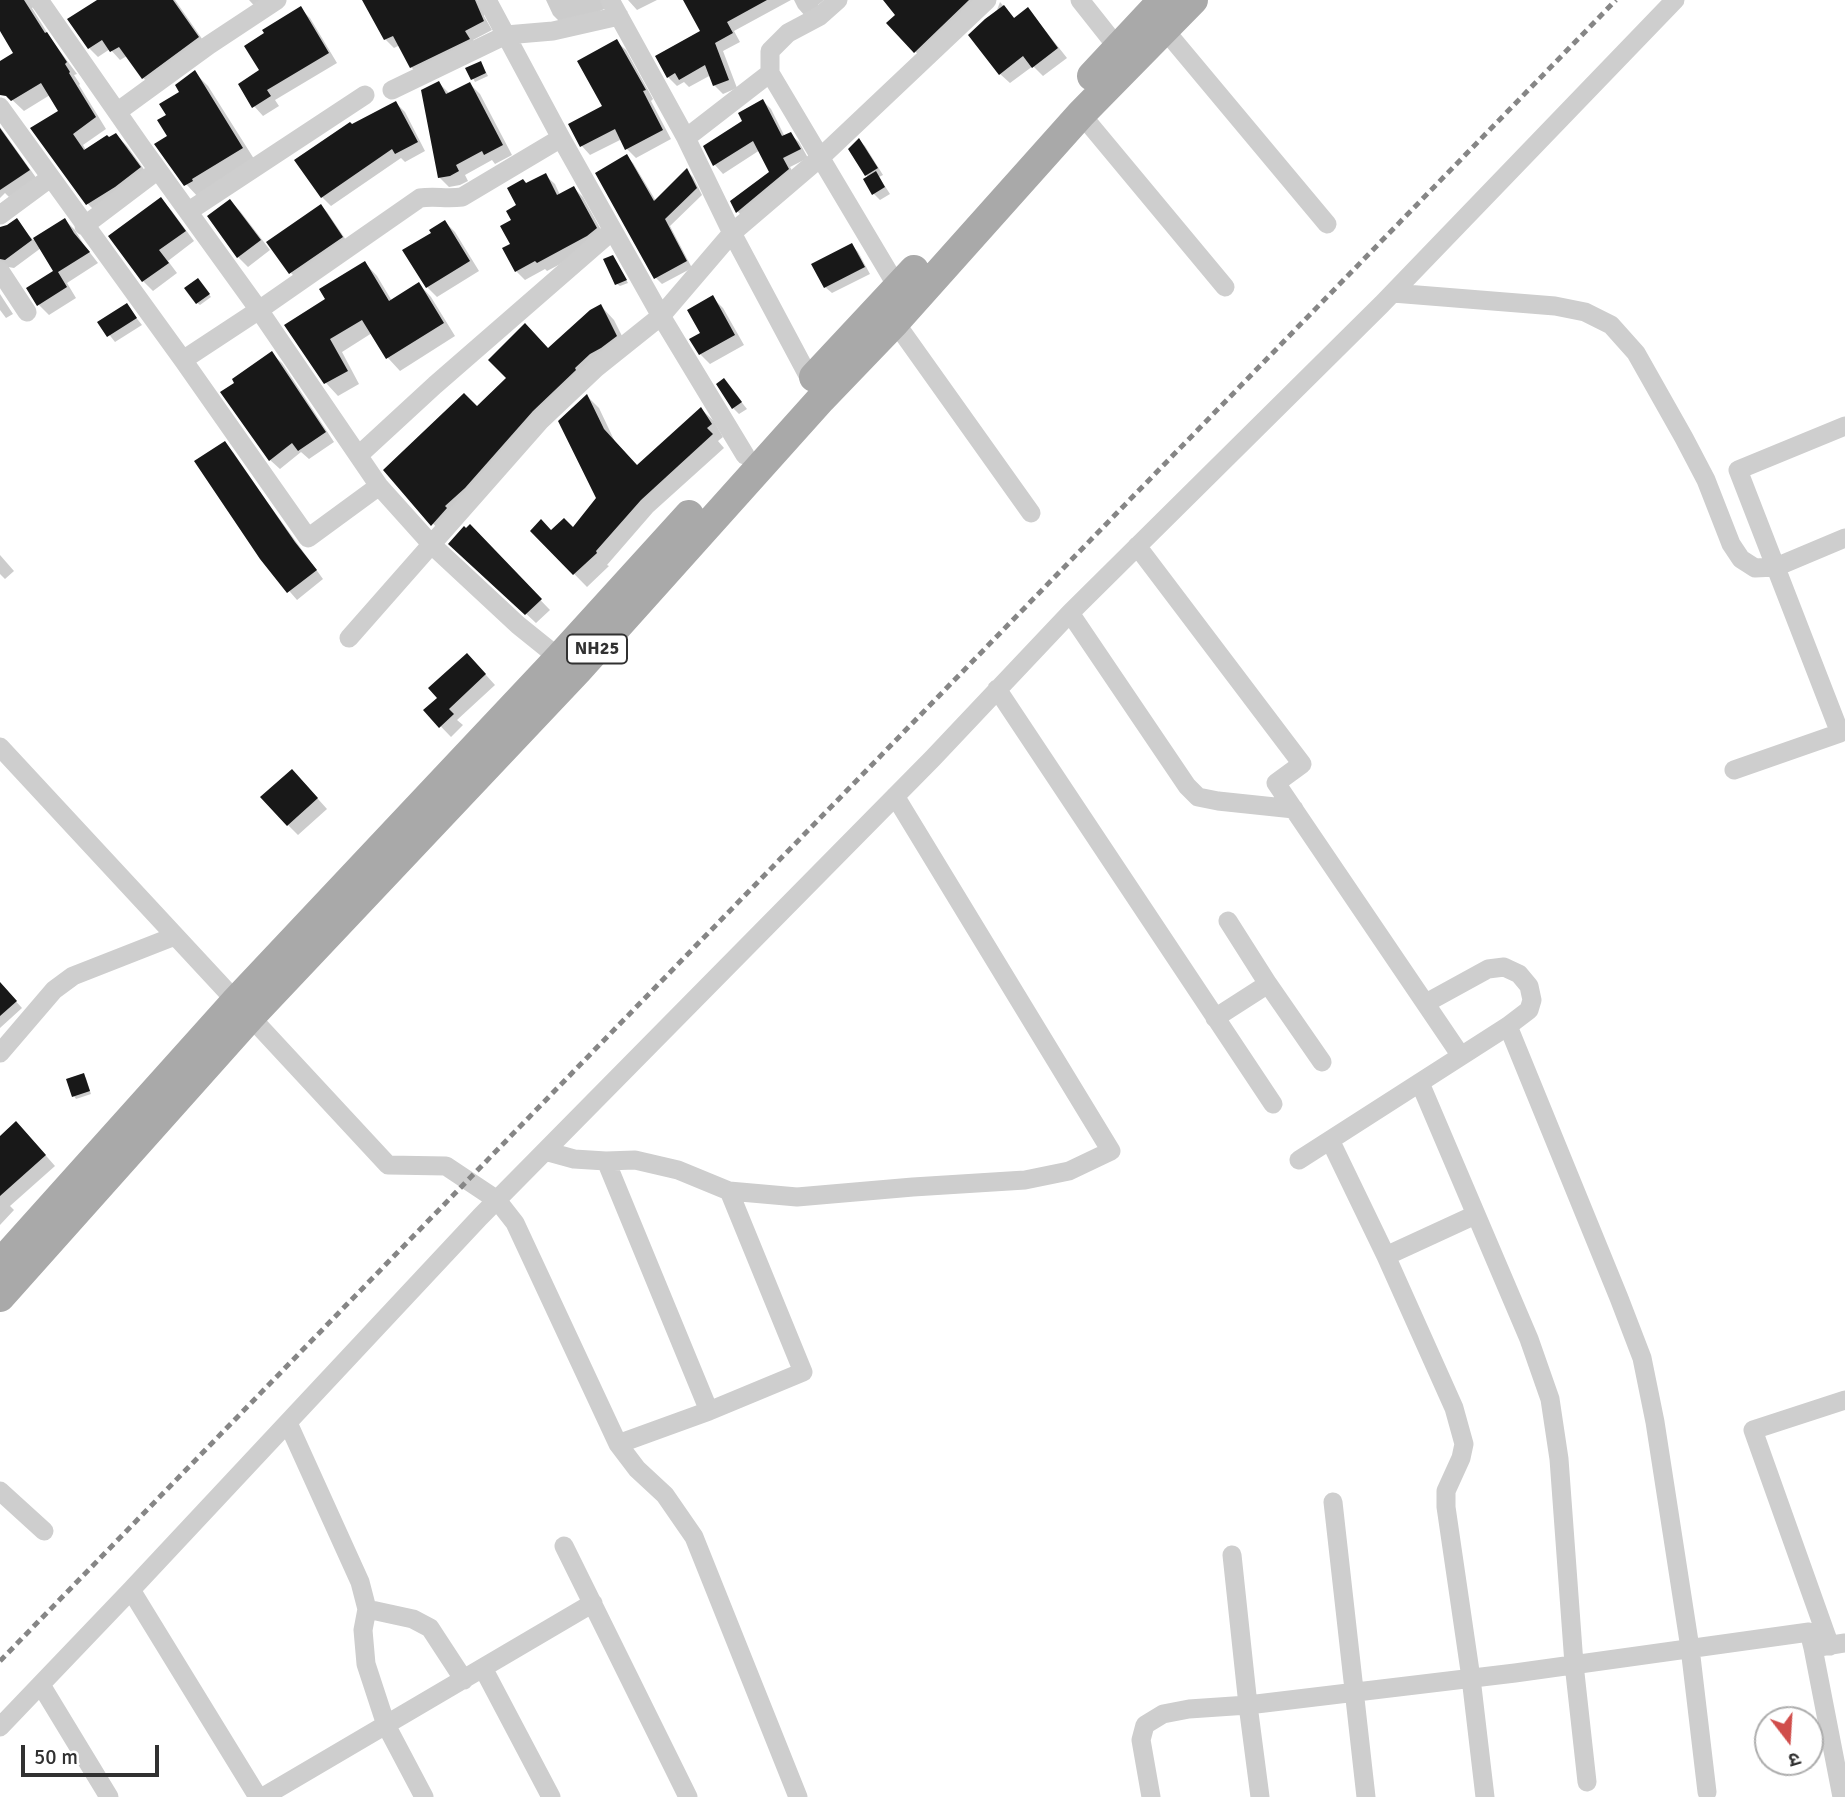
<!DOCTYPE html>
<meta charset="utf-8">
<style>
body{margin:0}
#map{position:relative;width:1845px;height:1797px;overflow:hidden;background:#fff;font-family:Signika,"Noto Sans Devanagari",sans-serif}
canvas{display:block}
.north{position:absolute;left:1754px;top:1706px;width:70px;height:70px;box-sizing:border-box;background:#fff;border:2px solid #adadad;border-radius:50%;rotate:163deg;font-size:19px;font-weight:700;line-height:28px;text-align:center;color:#313131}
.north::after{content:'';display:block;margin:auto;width:24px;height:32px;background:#d04d4b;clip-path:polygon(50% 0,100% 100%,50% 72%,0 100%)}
.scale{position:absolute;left:21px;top:1745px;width:138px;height:32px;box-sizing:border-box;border:4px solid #313131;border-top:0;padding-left:9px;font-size:21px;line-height:24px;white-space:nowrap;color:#313131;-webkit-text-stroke:5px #fff;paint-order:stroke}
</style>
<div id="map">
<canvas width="1845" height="1797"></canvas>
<div class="north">उ</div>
<div class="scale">50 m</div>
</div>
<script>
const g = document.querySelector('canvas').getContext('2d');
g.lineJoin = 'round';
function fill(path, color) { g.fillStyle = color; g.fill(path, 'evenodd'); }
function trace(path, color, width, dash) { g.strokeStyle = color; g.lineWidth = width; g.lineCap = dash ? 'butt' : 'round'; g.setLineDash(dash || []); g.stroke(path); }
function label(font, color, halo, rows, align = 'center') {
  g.font = font + ' Signika,sans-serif'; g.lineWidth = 7; g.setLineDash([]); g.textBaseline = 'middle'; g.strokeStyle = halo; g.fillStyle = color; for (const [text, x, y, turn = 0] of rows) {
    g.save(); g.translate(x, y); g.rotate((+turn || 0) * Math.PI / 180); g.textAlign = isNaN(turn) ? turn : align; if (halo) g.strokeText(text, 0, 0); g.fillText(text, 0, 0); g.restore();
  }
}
const shadow = new Path2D(`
 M0 0H43L32 8 51 39 77 74 74 75 80 84 79 85 106 129 83 145 86 150 116 135 127 146 151 179 99 215 88 204 33 129 61 111 50 95 24 111 8 96 0 83V63L16 53 0 27Z
 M102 0H175L207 46 152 86 143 78 127 56 120 60 110 49 98 57 89 48Z
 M246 0H270L261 13 249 0Z
 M364 0H477L484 7V16L492 30 473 40 477 48 420 76 411 67 400 45 394 48 385 39Z
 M546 0H620L611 6 565 27 553 15Z
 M628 0H657L637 10Z
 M696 0H791L734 31 740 42 723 51 737 88 723 94 714 85 711 75 689 87 684 82 677 86 668 77 702 32Z
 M794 0H824L818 5 820 10 806 17 798 8Z
 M885 0H986L923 60 915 51 897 15Z
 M1000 2 1015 19 1028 10 1037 20 1067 58 1043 76 1033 66 1010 83 1000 74 971 35 997 10Z
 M301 9 310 18 337 63 275 100 279 106 263 116 254 106 262 71Z
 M616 41 626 50 653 99 651 101 671 139 636 158 627 149 622 139 590 155 581 145 605 107Z
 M483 66 488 76 475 82 468 69Z
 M195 73 208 86 256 162 199 198 186 184 169 137 168 116Z
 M439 83 449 93 470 84 480 94 512 155 495 164 492 160 465 175 468 181 460 185 449 187 439 177Z
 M763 101 771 109 785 137 790 134 799 142 808 158 790 167 796 178 746 220 738 212 732 202 771 172 760 150 723 174 715 165 706 147 745 121Z
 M396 103 405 112 425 151 405 162 401 158 331 206 322 197 297 161 352 126Z
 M0 127 37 179 9 197 5 193 0 198Z
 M859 140 865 146 883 175 879 177 890 194 880 200 874 194 869 178 866 175Z
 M627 157 633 163 656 201 687 171 693 177 702 195 670 226 692 268 662 284 656 278Z
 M545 175 555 184 560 195 574 188 583 197 605 237 597 245 547 271 545 269 525 280 516 271 513 244V221L527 185Z
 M161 200 171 210 194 241 168 261 177 273 153 291 143 281Z
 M230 201 240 211 270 250 248 267 238 257Z
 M321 206 327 212 348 243 297 279 291 273Z
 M16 220 33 240 65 220 75 230 84 245 98 263 67 283 76 298 49 315 39 305 56 271 41 248 14 268 8 267 0 272V228L2 229Z
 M445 222 455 232 479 271 437 297 427 287 434 233Z
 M852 245 858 252 870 274 832 293 825 287Z
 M615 260 628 283 620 286 617 284Z
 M365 263 377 276 392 301 419 284 431 297 455 336 400 371 388 358 372 333 342 352 359 384 338 396 326 383 287 326 328 300Z
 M201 283 211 297 200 305 197 303Z
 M0 294 13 314 6 318 0 310Z
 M713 298 723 308 744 345 710 364 700 354 702 334Z
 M127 306 142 325 115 342 100 323Z
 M601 306 614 320 629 350 545 425 446 538 385 470 477 408Z
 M272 354 282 363 334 442 309 459 301 452 280 469 270 460Z
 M724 380 747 409 739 414 733 408Z
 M587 396 599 408 616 444 637 467 701 409 714 421 723 437 718 441 724 448 653 512 607 565 609 566 587 587 532 531 551 532 573 529 598 499Z
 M225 444 233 452 268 503 323 579 297 600 261 558Z
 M470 527 550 610 536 623 461 553 466 530Z
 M0 555 14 571 5 579 0 574Z
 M477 665 495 685 457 720 463 725 451 737 426 711Z
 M302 781 327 809 298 835 288 825Z
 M0 984 22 1008 0 1028Z
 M83 1075 86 1078 91 1094 76 1099 74 1096Z
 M26 1133 55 1166 10 1206 14 1210 0 1225V1138Z`);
const building = new Path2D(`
 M0 0H24L45 33 47 32 67 62 65 64 70 72 69 73 96 117 73 134 84 150 107 135 109 137 116 133 141 167 115 187 86 205 30 128 58 111 41 83 11 101 6 96 0 95V61L13 53 0 31Z
 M97 0H173L199 37 142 79 119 47 110 52 102 40 88 49 67 19Z
 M362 0H475L484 21 465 31 470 39 410 68 393 36 384 40Z
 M683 0H767L727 22 733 33 715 43 729 80 713 86 705 65 679 80 675 73 667 78 655 56 700 31Z
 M883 0H969L914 53 886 23 895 15Z
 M1004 5 1014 18 1028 7 1058 48 1032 68 1023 56 999 75 968 35 985 19Z
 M301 6 329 53 267 90 271 96 252 108 238 84 259 70 244 46 264 33 262 30Z
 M617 39 646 90 643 91 663 130 625 150 615 129 580 147 568 124 602 106 577 61Z
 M481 61 486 73 471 80 465 68Z
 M195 70 243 148 192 179 193 181 184 186 154 144 167 136 157 120 166 115 159 104 179 92 175 85Z
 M439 81 446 94 470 82 503 145 484 155 482 151 456 165 459 171 450 176 438 178 421 90Z
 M763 99 782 136 791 132 801 149 783 158 789 169 736 213 730 201 769 172 753 141 713 166 703 146 742 121 738 113Z
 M396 101 418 142 395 154 392 149 321 198 294 160 350 122 352 124Z
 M0 128 30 170 0 190Z
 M859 138 878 168 865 176 848 149Z
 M627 154 654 201 687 168 697 188 665 219 687 261 654 279 595 173Z
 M876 171 885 187 872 195 863 179Z
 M546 173 557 195 574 186 597 228 587 236 537 263 535 261 515 272 502 248 510 244 500 226 511 220 506 211 516 205 507 188 523 179 526 183Z
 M161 197 186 231 159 250 169 263 142 282 108 236Z
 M230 199 261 240 237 258 207 216Z
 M321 204 343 237 289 274 266 242Z
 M17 218 32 240 5 260 0 259V227L7 225Z
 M65 218 74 233 90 252 58 272 67 287 37 306 26 288 53 271 33 238Z
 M445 220 470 261 426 288 402 250 431 233 429 230Z
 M852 243 865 267 824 288 811 264Z
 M613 255 627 280 615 285 603 259Z
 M365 261 389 301 419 282 444 323 386 359 362 320 330 339 348 371 324 384 284 325 325 299 319 289Z
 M198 278 210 294 196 304 184 288Z
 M713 295 735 335 699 355 689 339 700 333 687 310Z
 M127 303 137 318 107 337 97 322Z
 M601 304 617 336 601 348 590 354 575 368 576 370 533 411 465 488 445 506 447 508 431 526 383 470 464 393 477 406 506 378 488 360 525 323 548 348 590 310Z
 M272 351 326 432 298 451 292 443 269 461 220 392 234 383 232 379Z
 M724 378 742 402 732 409 716 384Z
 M587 394 604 429 637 465 701 407 712 424 707 428 713 434 641 500 596 551 597 553 573 575 530 531 541 519 551 530 564 518 573 527 596 498 558 421Z
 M225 441 295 542 317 570 287 593 260 559 194 461Z
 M470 524 542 599 525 615 448 544 464 526 466 528Z
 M467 653 486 674 449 709 454 714 439 728 423 710 437 698 428 688Z
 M292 769 318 798 287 826 260 797Z
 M0 982 17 1001 0 1016Z
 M84 1073 90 1091 72 1097 66 1079Z
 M16 1121 46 1155 0 1196V1136Z`);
const minor = new Path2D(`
 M39 0 140 145 259 310 379 486
 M487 0 561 138 661 316 732 233 821 157 987 0
 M610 0 686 138 732 233 811 381
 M838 0 820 16 788 33 770 51V73L898 288
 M1080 0 1118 48
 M1164 29 1327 224
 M392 90 506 35 553 31 619 16
 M0 107 183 360 308 538 379 486 432 545 518 625 559 658
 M117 112 209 45 277 0
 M1081 114 1225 287
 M686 138 770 73
 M189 211 365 95
 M0 215 50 178
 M84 226 158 170
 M0 271 27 312
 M1393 293 1555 306 1585 312 1611 325 1636 353 1684 438 1706 480 1731 544 1741 559 1755 568 1776 567 1845 538
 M895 322 1031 513
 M183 360 259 310 420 198C434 196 447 199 462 197L561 138
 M359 455 435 385 612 231
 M1137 546 1302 764 1276 783 1461 1056
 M1070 613 1187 786 1198 797 1218 801 1294 809
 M349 638 541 420 596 368 661 316 745 455
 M997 689 1273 1104
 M0 747 388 1165 446 1166 497 1200 515 1223 618 1444 637 1469 665 1495 694 1537 798 1797
 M1734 770 1840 733 1738 470 1845 426
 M1228 921 1268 984 1322 1062
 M1215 1018 1268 984
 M1508 1026 1619 1298 1642 1358 1655 1422 1690 1648 1707 1792
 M0 1053 54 990 73 976 175 936
 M1420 1083 1529 1339 1550 1399 1559 1459 1574 1664 1587 1782
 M1330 1140 1386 1256 1454 1408 1464 1444 1461 1458 1446 1491V1507L1471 1678 1485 1797
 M545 1151 574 1159 606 1161 635 1160 678 1170 729 1191 797 1197 913 1187 1025 1180 1069 1171 1111 1151 895 796
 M1299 1160 1508 1026 1529 1010 1532 1000 1529 986 1519 974 1504 967 1488 969 1426 1003
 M606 1161 709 1411
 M1386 1256 1475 1215
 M288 1423 360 1582 367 1609 363 1630 366 1664 386 1725 424 1797
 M618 1444 709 1411 803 1372 729 1191
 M0 1491 44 1531
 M1333 1502 1366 1797
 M564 1546 688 1797
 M1232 1555 1248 1705 1260 1797
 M131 1590 258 1797
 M367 1609 413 1619 430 1628 464 1680
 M1830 1646 1753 1430 1845 1400
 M1813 1648 1842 1797
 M483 1668 551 1797
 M41 1685 109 1797
 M0 1727 131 1590 480 1217 933 758 1070 613 1382 304 1675 0
 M263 1797 593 1603
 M1151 1797 1141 1740 1145 1725 1163 1714 1189 1709 1248 1705 1515 1673 1809 1632 1813 1648 1845 1643`);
const primary = new Path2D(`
 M1092 76 1163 0
 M814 377 914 270
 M0 1264 236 1001 559 658 689 515
 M0 1297 250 1017 577 671 821 399 895 322 1081 114 1193 0`);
const rail = new Path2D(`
 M0 1661 1616 0`);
const shields = [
 [597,649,60]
];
const shieldNames = [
 ["NH25",597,649]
];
fill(shadow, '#0003');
fill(building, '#181818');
trace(minor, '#cecece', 19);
trace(primary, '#a9a9a9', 30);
trace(rail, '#868686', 5, [7, 5]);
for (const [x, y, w] of shields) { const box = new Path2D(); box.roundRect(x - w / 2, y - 14.5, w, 29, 5); g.fillStyle = '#fff'; g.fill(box); trace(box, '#313131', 2); }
label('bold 18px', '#313131', null, shieldNames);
</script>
